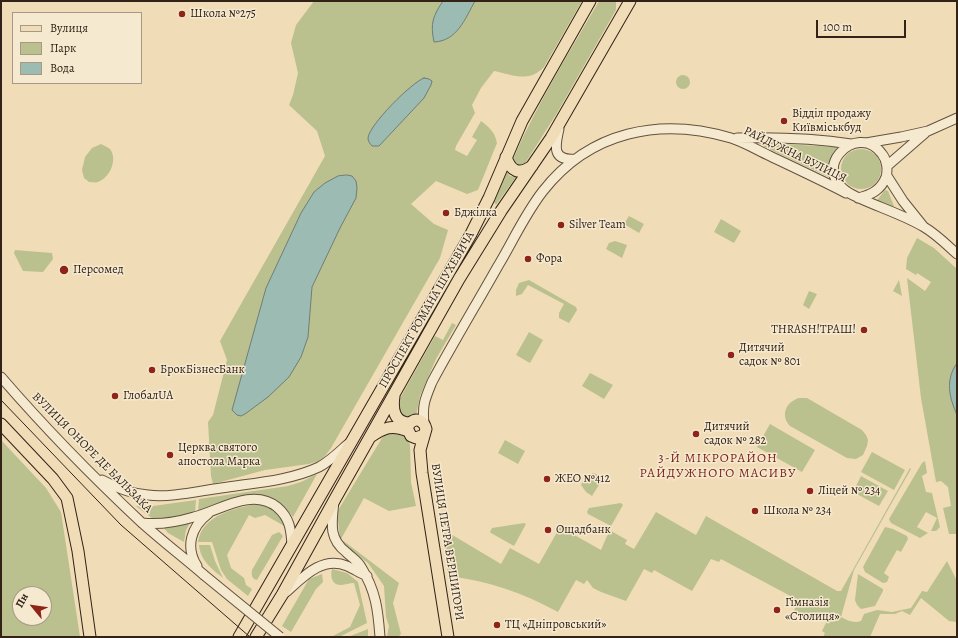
<!DOCTYPE html>
<meta charset="utf-8">
<style>
body{margin:0}
#map{position:relative;width:958px;height:638px;overflow:hidden;background:#f0ddb7;font-family:Alegreya,serif}
canvas{display:block}
.frame{position:absolute;inset:0;border:2px solid #332217;pointer-events:none}
.legend{position:absolute;left:12px;top:12px;width:130px;height:72px;box-sizing:border-box;background:#f5e9d0;border:1px solid #a79986;margin:0;padding:5px 7px;list-style:none;font-size:12px;color:#332217}
.legend li{display:flex;align-items:center;gap:8px;height:20px}
.legend b{width:20px;border:1px solid #a79986}
.north{position:absolute;left:12px;top:586px;width:40px;height:40px;box-sizing:border-box;background:#f5e9d0;border:1px solid #a79986;border-radius:50%;rotate:299deg;font-size:11px;font-weight:700;line-height:16px;text-align:center;color:#332217}
.north::after{content:'';display:block;margin:auto;width:14px;height:18px;background:#8f2418;clip-path:polygon(50% 0,100% 100%,50% 72%,0 100%)}
.scale{position:absolute;left:816px;top:20px;width:90px;height:18px;box-sizing:border-box;border:2px solid #332217;border-top:0;padding-left:5px;font-size:12px;line-height:14px;white-space:nowrap;color:#332217;-webkit-text-stroke:3px #f5e9d0;paint-order:stroke}
</style>
<div id="map">
<canvas width="958" height="638"></canvas>
<div class="frame"></div>
<ul class="legend">
<li><b style="height:5px;background:#f0ddb7"></b>Вулиця</li>
<li><b style="height:11px;background:#bac08e"></b>Парк</li>
<li><b style="height:11px;background:#9bbbb3"></b>Вода</li>
</ul>
<div class="north">Пн</div>
<div class="scale">100 m</div>
</div>
<script>
const g = document.querySelector('canvas').getContext('2d');
g.lineJoin = 'round';
function fill(path, color) { g.fillStyle = color; g.fill(path, 'evenodd'); }
function trace(path, color, width, dash) { g.strokeStyle = color; g.lineWidth = width; g.lineCap = dash ? 'butt' : 'round'; g.setLineDash(dash || []); g.stroke(path); }
function label(font, color, halo, rows, align = 'center') {
  g.font = font + ' Alegreya,serif'; g.lineWidth = 3; g.setLineDash([]); g.textBaseline = 'middle'; g.strokeStyle = halo; g.fillStyle = color; for (const [text, x, y, turn = 0] of rows) {
    g.save(); g.translate(x, y); g.rotate((+turn || 0) * Math.PI / 180); g.textAlign = isNaN(turn) ? turn : align; if (halo) g.strokeText(text, 0, 0); g.fillText(text, 0, 0); g.restore();
  }
}
const green = new Path2D(`
 M314 1H582L544 67C529 83 513 75 494 71L481 88 472 105 475 113 456 146 455 150 467 156 477 140 472 137 481 121C489 127 495 132 497 143L478 190 467 194 436 181 411 204 434 224 448 230 440 258 331 448 322 460 309 464 265 470 213 484 211 476 208 422 213 415 227 360 220 341 325 156 317 131 289 105 293 95 298 73 291 43 296 25Z
 M599 1H616V10L557 113 524 165 518 167 513 161V159C537 104 569 53 599 1Z
 M676 82a7 7 0 1 1 14 0a7 7 0 1 1-14 0Z
 M764 143 837 147 830 162 831 178 763 146Z
 M101 144C104 146 108 147 110 149 118 159 110 178 98 182 96 183 92 182 89 182L84 178 82 170 85 157 92 148Z
 M841 169a20 20 0 1 1 40 0a20 20 0 1 1-40 0Z
 M507 172 510 176 516 177 496 205 494 202Z
 M885 190 888 191 894 206 892 207 877 201 878 199Z
 M629 216 644 224 639 233 624 224Z
 M721 219 741 231 734 243 714 232Z
 M917 238 934 248 957 269V363C946 379 949 398 957 415V534H949L943 508 951 506 948 487 941 481 936 482 921 398 907 278 925 291 931 282 917 273 916 275 906 269 907 258Z
 M615 241 627 245 622 258 606 249 609 243Z
 M15 250 52 253 53 259 43 272 23 271 14 253Z
 M529 280 576 307 577 310 569 323 559 318V313L564 304 528 285 522 294 516 296V290L519 283Z
 M899 280 902 296 893 291Z
 M809 291 817 294 809 309 803 305Z
 M452 323 456 325 436 359 420 396 416 416C403 421 398 412 399 400L435 336 443 340Z
 M529 332 543 340 530 363 516 355Z
 M590 373 613 385 604 399 582 386Z
 M799 398H807L862 430 866 435 868 440 867 446 863 455 856 459 847 458 790 426C780 415 786 402 799 398Z
 M770 424 815 450 802 472 757 447Z
 M389 432 403 436 408 439 410 445 411 482 416 506 389 511 364 498 341 539 399 583 393 603 401 634 398 637H387L389 626 386 617 384 586 368 563 354 553 340 540 337 512 382 438Z
 M1 440 46 488 61 512 80 637H1ZM20 594H44V618H20Z
 M505 440 525 451 518 464 498 453Z
 M872 452 905 470 894 490 861 472Z
 M925 461 927 473 922 476 926 492 932 493 940 527 936 531H931L937 518 926 512 917 527 928 533 920 538 891 523 889 519 922 463Z
 M910 468 911 469 854 570 841 617C847 620 854 624 861 621L864 614 877 610 892 612 911 608 922 591 927 592 947 561 957 581V622L949 621 921 598 910 615 902 611 895 614H880L870 637H823L825 633 822 631 827 621 814 614 808 618 794 611 798 600 721 559 719 562 711 559 692 591 654 570 652 573 644 569 626 601 601 592 593 588 587 580 584 584 576 580 558 612C523 593 489 581 448 576L443 536 444 533H449L501 564 510 548 539 564 560 527 601 550 607 536 611 531 627 540 625 544 634 549 656 512 696 535 706 516 837 591H841Z
 M593 473 604 477 592 496 586 492 581 485 585 478Z
 M317 474 293 517C276 493 257 491 229 499 218 502 208 509 198 512L199 499 288 486 301 482Z
 M861 476 888 491 879 506 853 492Z
 M196 500 195 513 157 520 153 519 136 506H153Z
 M621 503 623 505 611 526 588 514 587 512 589 508Z
 M257 504C271 507 280 514 286 527L265 515 255 518 249 515 227 555 231 568 244 578 246 585 252 589 248 596 227 579 221 570 212 542H198C202 515 235 508 257 504Z
 M190 523 186 530 184 542 168 533 163 527Z
 M524 523 526 524 514 546 491 533 490 532 492 528Z
 M885 527 893 529 907 536 908 539 901 552 897 550 884 573 889 577 887 582 883 583 865 572 863 567Z
 M279 532 283 536 257 580C252 579 251 575 252 570L272 535Z
 M199 545H210L215 561 223 578C212 569 200 560 199 545Z
 M332 569 347 573 358 582 367 623 339 637H331L350 627 360 605 354 583C350 583 344 585 340 585 332 585 330 576 332 569Z
 M322 574 323 582 316 589 291 632 282 626 309 579Z
 M858 574 883 589V591L875 606 861 609 857 605 855 600Z
 M368 629V637H348Z`);
const water = new Path2D(`
 M443 1H475C465 19 457 41 434 42 430 23 433 16 443 1Z
 M424 78 429 79 432 81 431 85 424 98 379 146H372C370 144 368 141 368 138 369 125 412 82 424 78Z
 M347 175 352 176 356 181 357 188 356 198 340 228 312 287 308 337 301 357 289 377 268 397 245 414 241 416 237 415 232 410 266 288 301 213 314 192 325 183 338 176Z
 M957 363V415C949 397 945 380 957 363Z`);
const minor = new Path2D(`
 M559 129C555 146 552 161 575 159
 M737 138C775 137 813 138 851 144
 M866 143 901 137 928 131 957 118
 M887 166 925 133
 M887 176 903 201 923 226
 M858 198C871 195 881 190 886 177 888 170 887 160 882 154 857 119 802 173 857 197 878 207 904 215 924 227 936 234 946 244 957 254
 M1 377C45 428 92 476 141 522 161 540 183 557 204 575
 M424 423C422 405 425 399 432 382 453 343 476 305 498 266 513 241 525 214 543 191 590 131 660 117 731 138 744 142 757 150 770 156 795 168 821 180 846 193
 M102 480C117 488 131 494 148 495 169 498 199 491 221 488 253 483 289 481 319 467 329 462 339 452 348 444
 M334 501C332 522 328 538 346 552 351 557 358 561 361 567 376 591 378 610 380 637
 M142 523C159 525 177 522 194 517 219 511 252 487 277 507 290 518 291 530 292 545
 M197 566C185 547 191 527 208 514
 M285 593C302 578 322 555 347 566 354 569 360 573 367 576`);
const major = new Path2D(`
 M506 157C511 172 519 175 532 166
 M394 396C392 409 394 423 410 423
 M1 424 53 479 67 498 78 551 90 637
 M424 435 416 438 411 436 407 428 410 423C417 417 424 421 426 429L420 450 422 473 448 637
 M370 437C384 428 391 424 408 431
 M239 637 471 234 489 198 522 121 590 1
 M256 637 282 595 335 499 459 279 501 211 551 138 630 1`);
const tram = new Path2D(`
 M1 400 121 525 250 637`);
const minorBridge = new Path2D(`
 M204 575 280 637`);
const markers = [
 [182,14,4,"#8f2418"],
 [784,121,4,"#8f2418"],
 [446,213,4,"#8f2418"],
 [561,225,4,"#8f2418"],
 [528,259,4,"#8f2418"],
 [64,270,5,"#8f2418"],
 [864,330,4,"#8f2418"],
 [731,355,4,"#8f2418"],
 [152,370,4,"#8f2418"],
 [115,396,4,"#8f2418"],
 [696,434,4,"#8f2418"],
 [170,455,4,"#8f2418"],
 [547,479,4,"#8f2418"],
 [810,491,4,"#8f2418"],
 [755,511,4,"#8f2418"],
 [548,530,4,"#8f2418"],
 [777,610,4,"#8f2418"],
 [497,625,4,"#8f2418"]
];
const poiNames = [
 ["Школа №275",190,14],
 ["Відділ продажу",792,114],
 ["Київміськбуд",792,128],
 ["Бджілка",454,213],
 ["Silver Team",569,225],
 ["Фора",536,259],
 ["Персомед",73,270],
 ["ТHRASH!ТРАШ!",856,330,"right"],
 ["Дитячий",739,348],
 ["садок № 801",739,362],
 ["БрокБізнесБанк",160,370],
 ["ГлобалUA",123,396],
 ["Дитячий",704,427],
 ["садок № 282",704,441],
 ["Церква святого",178,448],
 ["апостола Марка",178,462],
 ["ЖЕО №412",555,479],
 ["Ліцей № 234",818,491],
 ["Школа № 234",763,511],
 ["Ощадбанк",556,530],
 ["Гімназія",785,603],
 ["«Столиця»",785,617],
 ["ТЦ «Дніпровський»",505,625]
];
const streetNames = [
 ["РАЙДУЖНА ВУЛИЦЯ",795,155,26],
 ["ПРОСПЕКТ РОМАНА ШУХЕВИЧА",427,310,-60],
 ["ВУЛИЦЯ ОНОРЕ ДЕ БАЛЬЗАКА",92,453,45],
 ["ВУЛИЦЯ ПЕТРА ВЕРШИГОРИ",447,542,81]
];
const neighbourhoodNames = [
 ["3-Й МІКРОРАЙОН",718,459],
 ["РАЙДУЖНОГО МАСИВУ",718,474]
];
fill(green, '#bac08e');
fill(water, '#9bbbb3');
trace(water, '#717e75', 1);
trace(minor, '#62513f', 11);
trace(major, '#332217', 13);
trace(minor, '#f5e9d0', 9);
trace(major, '#f0ddb7', 11);
trace(tram, '#332217', 1);
trace(minorBridge, '#62513f', 11, []);
trace(minorBridge, '#f5e9d0', 9);
for (const [x, y, r, color] of markers) { const dot = new Path2D(); dot.arc(x, y, r, 0, 2 * Math.PI); g.fillStyle = color; g.fill(dot); trace(dot, '#f5e9d0', 1.5); }
label('12px', '#332217', '#f5e9d0', poiNames, 'left');
label('12px', '#332217', '#f5e9d0', streetNames);
g.letterSpacing = '1px';
label('13px', '#7a1f14', '#f5e9d0', neighbourhoodNames);
g.letterSpacing = '0px';
</script>
